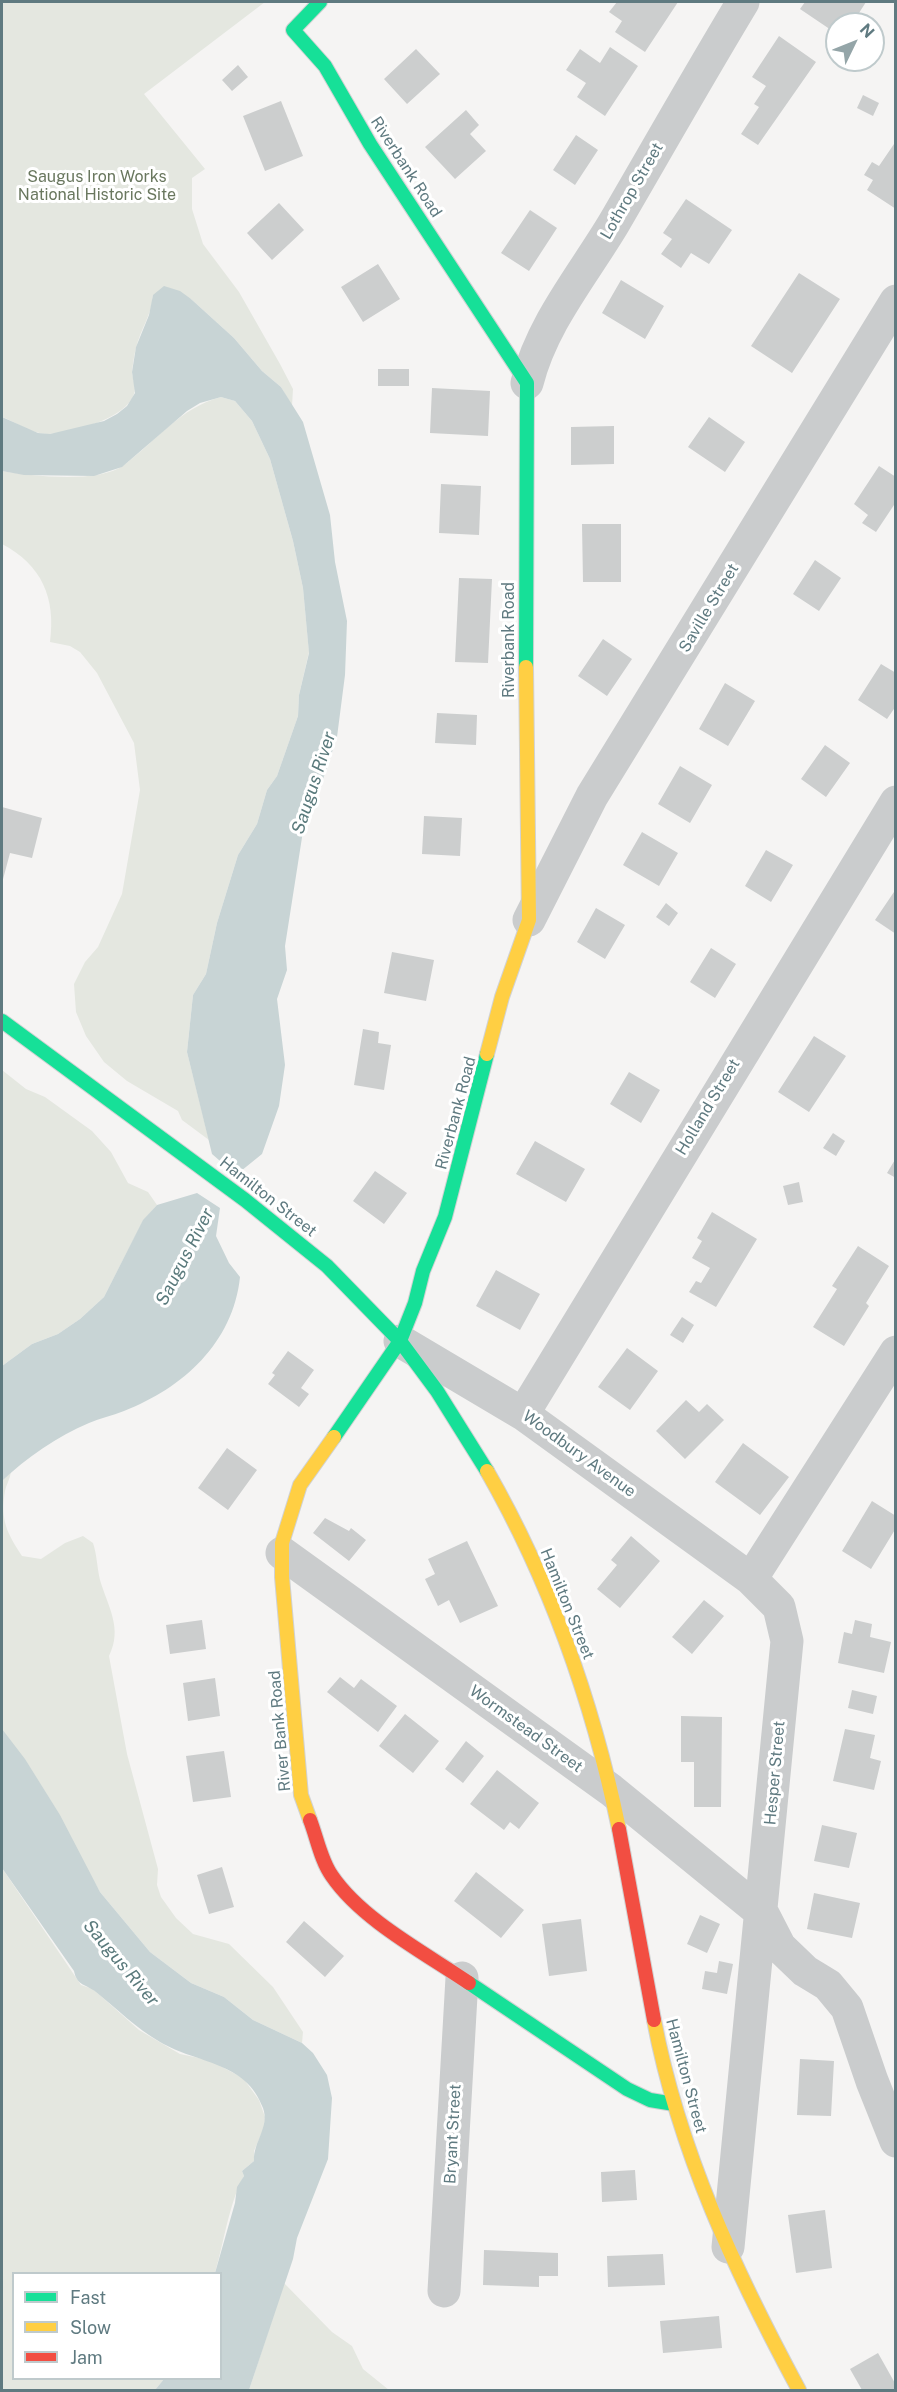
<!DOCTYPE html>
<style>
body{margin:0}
#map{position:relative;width:897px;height:2392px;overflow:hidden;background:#f5f4f3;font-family:"Public Sans",sans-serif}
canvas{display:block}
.frame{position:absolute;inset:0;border:3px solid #5f7a80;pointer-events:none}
.legend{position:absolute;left:12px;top:2272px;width:210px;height:108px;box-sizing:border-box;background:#fff;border:2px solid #bfcacc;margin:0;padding:8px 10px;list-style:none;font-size:18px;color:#5f7a80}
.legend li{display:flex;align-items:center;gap:12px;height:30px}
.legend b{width:30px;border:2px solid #bfcacc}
.north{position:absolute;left:825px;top:12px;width:60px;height:60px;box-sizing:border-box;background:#fff;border:2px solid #bfcacc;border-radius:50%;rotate:47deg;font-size:16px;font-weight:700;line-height:24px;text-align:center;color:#5f7a80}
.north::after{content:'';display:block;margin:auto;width:21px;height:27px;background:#94a5a8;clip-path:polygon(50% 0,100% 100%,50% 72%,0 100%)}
</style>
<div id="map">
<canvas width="897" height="2392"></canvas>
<div class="frame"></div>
<ul class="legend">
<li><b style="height:8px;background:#16e098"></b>Fast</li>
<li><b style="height:8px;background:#ffcf43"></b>Slow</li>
<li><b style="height:8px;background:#f24e42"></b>Jam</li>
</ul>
<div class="north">N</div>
</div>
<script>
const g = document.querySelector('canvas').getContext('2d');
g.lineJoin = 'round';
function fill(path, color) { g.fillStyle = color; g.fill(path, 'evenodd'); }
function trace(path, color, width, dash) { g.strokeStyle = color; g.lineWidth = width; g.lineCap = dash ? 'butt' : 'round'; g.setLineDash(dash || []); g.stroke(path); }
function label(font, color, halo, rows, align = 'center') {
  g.font = font + ' "Public Sans",sans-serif'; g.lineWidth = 6; g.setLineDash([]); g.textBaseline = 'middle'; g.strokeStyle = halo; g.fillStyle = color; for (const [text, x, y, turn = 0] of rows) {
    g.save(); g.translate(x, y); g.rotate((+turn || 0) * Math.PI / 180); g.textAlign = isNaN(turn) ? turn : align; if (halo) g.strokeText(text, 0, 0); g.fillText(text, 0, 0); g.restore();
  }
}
const green = new Path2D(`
 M2 2H265L144 94 205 169 192 178V209L203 244 239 292 280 364 293 389 292 406 281 387 262 371 234 338 191 299 153 295C152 315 140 330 136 348 134 355 133 364 132 371 132 378 137 387 134 394 127 418 72 433 49 434 33 435 16 422 2 417Z
 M221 397 235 401 252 421 270 459 293 541 303 588 309 652 299 695 298 716 277 776 267 790 257 824 238 855 217 923 206 974 193 995 187 1052 209 1140 182 1120 178 1111 127 1081 104 1062 86 1036 76 1012 74 984 85 962 98 947 122 894 140 790 134 743 97 673 80 652 70 646 50 642C56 598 42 565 2 544V471C32 476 98 484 124 465 157 440 180 408 221 397Z
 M2 1070 26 1089 45 1097 92 1131 111 1152 128 1183 148 1192 157 1205 143 1221 104 1297 80 1319 58 1334 32 1344 2 1366Z
 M11 1472C10 1479 6 1485 5 1491 0 1520 7 1533 22 1556L41 1559 65 1543 83 1536 93 1543C97 1555 97 1567 100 1580 108 1607 123 1628 109 1656L127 1754 158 1869 157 1885 161 1897 176 1918 193 1934 229 1944 273 1987 303 2032 302 2043 253 2020 224 1997 191 1983 150 1952 100 1892 83 1863 2 1778V1481Z
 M2 1868 81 1985 93 1989 139 2030 180 2054 209 2060 243 2078 259 2100 265 2117 264 2128 254 2151V2161L242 2171 244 2176C229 2203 224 2242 215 2273L14 2274V2378L164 2379 155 2390H2Z
 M284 2283 332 2332 352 2346 363 2369 389 2390H249Z`);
const water = new Path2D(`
 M164 286 180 291 191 299 234 338 262 371 281 387 303 422 330 515 335 562 347 621 345 675 337 737 322 782 306 812 285 946 287 970 277 999 285 1065 279 1106 262 1154 241 1171 227 1167 212 1154 187 1052 193 995 206 974 217 923 238 855 257 824 267 790 277 776 298 716 299 695 309 653 303 588 293 541 270 459 252 421 235 401 221 397 200 403 187 411 122 467 94 476 24 475 2 471V417L38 433 50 434 104 421 117 414 127 406 135 393 132 372 136 347 149 315 153 295Z
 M197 1193 220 1208 216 1236 229 1263 240 1277C233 1343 183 1388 124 1411 112 1416 100 1418 89 1423 58 1436 26 1458 2 1481V1366L32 1344 58 1334 80 1319 104 1297 143 1220 157 1205Z
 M2 1729 25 1759 60 1815 100 1892 150 1952 191 1983 224 1997 253 2020 302 2043 313 2053 327 2075 332 2098 328 2159 297 2238 293 2259 249 2390H155L164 2379 220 2378V2274L215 2273 235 2203 237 2187 244 2176 242 2171 254 2161C253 2142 270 2127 263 2108 246 2061 197 2064 160 2042 136 2028 117 2009 96 1992 86 1984 77 1986 74 1971L2 1868Z`);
const building = new Path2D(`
 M617 2 635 3 678 2 645 52 615 32 622 21 609 12Z
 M805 2H866L852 24H837V34L800 9Z
 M779 36 816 62 758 145 741 134 759 107 754 104 766 86 752 77Z
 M610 47 638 66 605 116 577 97 586 83 566 70 580 49 600 63Z
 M416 49 440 74 407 104 384 79Z
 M238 65 248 77 232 91 222 80Z
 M863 95 879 103 873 116 857 108Z
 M281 101 303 156 265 171 243 116Z
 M466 110 479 125 470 134 486 151 455 179 425 147Z
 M576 135 598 150 575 185 553 170Z
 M894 144 896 145V209L867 190 873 180 864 175 872 162 879 166Z
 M686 199 732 230 709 264 691 253 681 268 661 254 672 239 663 233Z
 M279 203 304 230 272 260 247 233Z
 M530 210 557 228 529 271 501 253Z
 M378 264 400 299 363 322 341 287Z
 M799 273 840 299 792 373 751 346Z
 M621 280 664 306 645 339 602 313Z
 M378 369H409V386H378Z
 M432 388 490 391 488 436 430 433Z
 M709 417 745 442 725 472 688 447Z
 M614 426V464L571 465V427Z
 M879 466 896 477V502L876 532 862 523 868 515 854 504Z
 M441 484 481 486 479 535 439 533Z
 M582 524H621V582H583Z
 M815 560 841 578 819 611 793 594Z
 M459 578 492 579 488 663 455 662Z
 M603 639 632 659 607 696 578 676Z
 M881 664 896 673V706L887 719 858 700Z
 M725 683 755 701 728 746 699 729Z
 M437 713 477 715 476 745 435 743Z
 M825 745 850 763 826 797 801 779Z
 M680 766 712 785 690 823 658 804Z
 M2 807 42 818 32 858 10 853 2 883Z
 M424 816 462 818 460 856 422 854Z
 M642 832 678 853 659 886 623 865Z
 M766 850 793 865 771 902 745 886Z
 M896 889V934L875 920Z
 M666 903 678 913 669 926 656 917Z
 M596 908 625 925 605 959 577 942Z
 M711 948 736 964 715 998 690 982Z
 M392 952 434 960 426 1001 384 993Z
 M363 1029 379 1032 378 1043 391 1045 384 1090 354 1085Z
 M814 1036 846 1056 809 1112 778 1092Z
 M629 1072 660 1090 641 1123 610 1104Z
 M833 1133 845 1141 836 1156 823 1148Z
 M535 1141 585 1169 566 1202 516 1174Z
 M896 1158V1178L887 1173Z
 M375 1171 407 1193 384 1224 353 1201Z
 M799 1182 803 1202 788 1205 783 1186Z
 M712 1212 757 1239 716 1307 689 1292 696 1281 701 1283 710 1268 692 1258 702 1241 697 1238Z
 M858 1246 889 1266 866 1303 869 1306 844 1346 813 1327 837 1289 832 1286Z
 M496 1270 540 1294 520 1330 476 1306Z
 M682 1317 694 1325 683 1343 670 1335Z
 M627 1348 658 1371 630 1410 598 1387Z
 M288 1351 314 1370 301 1388 309 1394 299 1407 268 1384 275 1375 272 1373Z
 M686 1400 699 1412 707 1404 724 1420 685 1459 656 1431Z
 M743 1443 789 1477 760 1515 715 1482Z
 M227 1448 257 1470 228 1510 198 1488Z
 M872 1501 896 1516V1528L871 1569 842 1551Z
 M325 1518 349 1531 351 1528 366 1540 349 1561 313 1533Z
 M631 1536 660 1561 620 1608 597 1589 617 1565 611 1560Z
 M467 1541 498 1606 460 1623 449 1600 438 1606 425 1579 435 1574 428 1559Z
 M704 1600 724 1616 692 1654 672 1637Z
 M202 1620 206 1649 170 1654 166 1625Z
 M855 1620 872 1624 870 1637 891 1642 884 1673 838 1663 844 1632 852 1634Z
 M340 1677 354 1688 361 1679 397 1706 378 1732 327 1692Z
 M215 1678 220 1716 188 1721 183 1683Z
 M852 1690 877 1696 873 1714 848 1708Z
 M405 1714 439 1741 413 1773 379 1746Z
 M681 1716 722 1717 721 1807H694V1762H681Z
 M845 1729 875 1735 870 1758 881 1761 874 1790 833 1781Z
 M466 1741 484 1756 463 1783 445 1769Z
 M224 1751 231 1797 193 1802 186 1756Z
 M497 1770 539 1803 519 1829 510 1822 504 1830 470 1804Z
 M822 1825 857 1833 849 1868 814 1861Z
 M222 1867 234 1907 209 1914 197 1875Z
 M476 1872 524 1910 501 1938 454 1901Z
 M814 1893 860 1903 852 1938 807 1929Z
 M700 1915 720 1924 707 1953 687 1944Z
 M581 1919 587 1971 549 1976 542 1924Z
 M304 1921 344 1956 325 1977 286 1942Z
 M719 1961 733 1964 727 1994 702 1989 705 1971 717 1973Z
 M800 2059 834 2061 831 2116 797 2115Z
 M635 2170 637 2200 602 2202 601 2172Z
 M825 2210 832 2268 796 2273 788 2215Z
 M484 2250 558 2253V2276H539V2287L483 2285Z
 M663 2254 665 2285 608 2287 607 2256Z
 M719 2316 722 2348 663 2353 660 2321Z
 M878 2353 896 2385V2390H862L850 2369Z`);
const street = new Path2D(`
 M527 383C542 323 583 275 614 223 657 149 699 75 743 2
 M529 920 592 796 896 301
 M400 1341 523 1414 751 1579
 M523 1414 896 802
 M282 1553 611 1790 763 1914 780 1947 805 1971 828 1985 847 2008 872 2081 896 2141
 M728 2247 787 1641 779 1607 751 1579 896 1352
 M444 2291 462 1978`);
const fast = new Path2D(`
 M320 2 293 30 325 66 370 144 527 383 526 667
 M2 1021 245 1200 327 1266 400 1341 437 1391 487 1471
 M334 1437 400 1341 415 1303 423 1271 445 1217 487 1054
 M469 1983 627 2089 650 2100 674 2104`);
const slow = new Path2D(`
 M487 1054 502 997 529 920 526 667
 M487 1471C551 1583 593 1703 619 1829
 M310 1820 301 1795 282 1577V1543L300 1485 334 1437
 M654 2020C679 2152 736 2273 799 2390`);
const jam = new Path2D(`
 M310 1820C317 1838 321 1861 332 1876 362 1920 425 1953 469 1983
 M619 1829 654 2020`);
const streetNames = [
 ["Riverbank Road",406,167,57],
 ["Lothrop Street",632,191,-60],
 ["Saville Street",709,608,-59],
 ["Riverbank Road",509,640,-90],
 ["Holland Street",708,1107,-59],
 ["Riverbank Road",456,1113,-75],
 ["Hamilton Street",268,1197,38],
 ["Woodbury Avenue",579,1454,36],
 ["Hamilton Street",567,1604,68],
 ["Wormstead Street",526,1729,36],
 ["River Bank Road",280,1731,-95],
 ["Hesper Street",775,1773,-85],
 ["Hamilton Street",686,2076,75],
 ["Bryant Street",453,2134,-87]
];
const parkNames = [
 ["Saugus Iron Works",97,177],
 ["National Historic Site",97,195]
];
const waterNames = [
 ["Saugus River",314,783,-72],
 ["Saugus River",185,1257,-63],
 ["Saugus River",121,1963,50]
];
fill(green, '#e4e7e0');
fill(water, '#c8d4d5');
fill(building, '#cccece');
trace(fast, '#d1d2d3', 16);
trace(slow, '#d1d2d3', 16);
trace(jam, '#d1d2d3', 16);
trace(street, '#cacccd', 33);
trace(fast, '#16e098', 14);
trace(slow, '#ffcf43', 14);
trace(jam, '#f24e42', 14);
label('16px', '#5f7a80', '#fff', streetNames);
label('16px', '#69775e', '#fff', parkNames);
label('italic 18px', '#5a7a7c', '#fff', waterNames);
</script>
